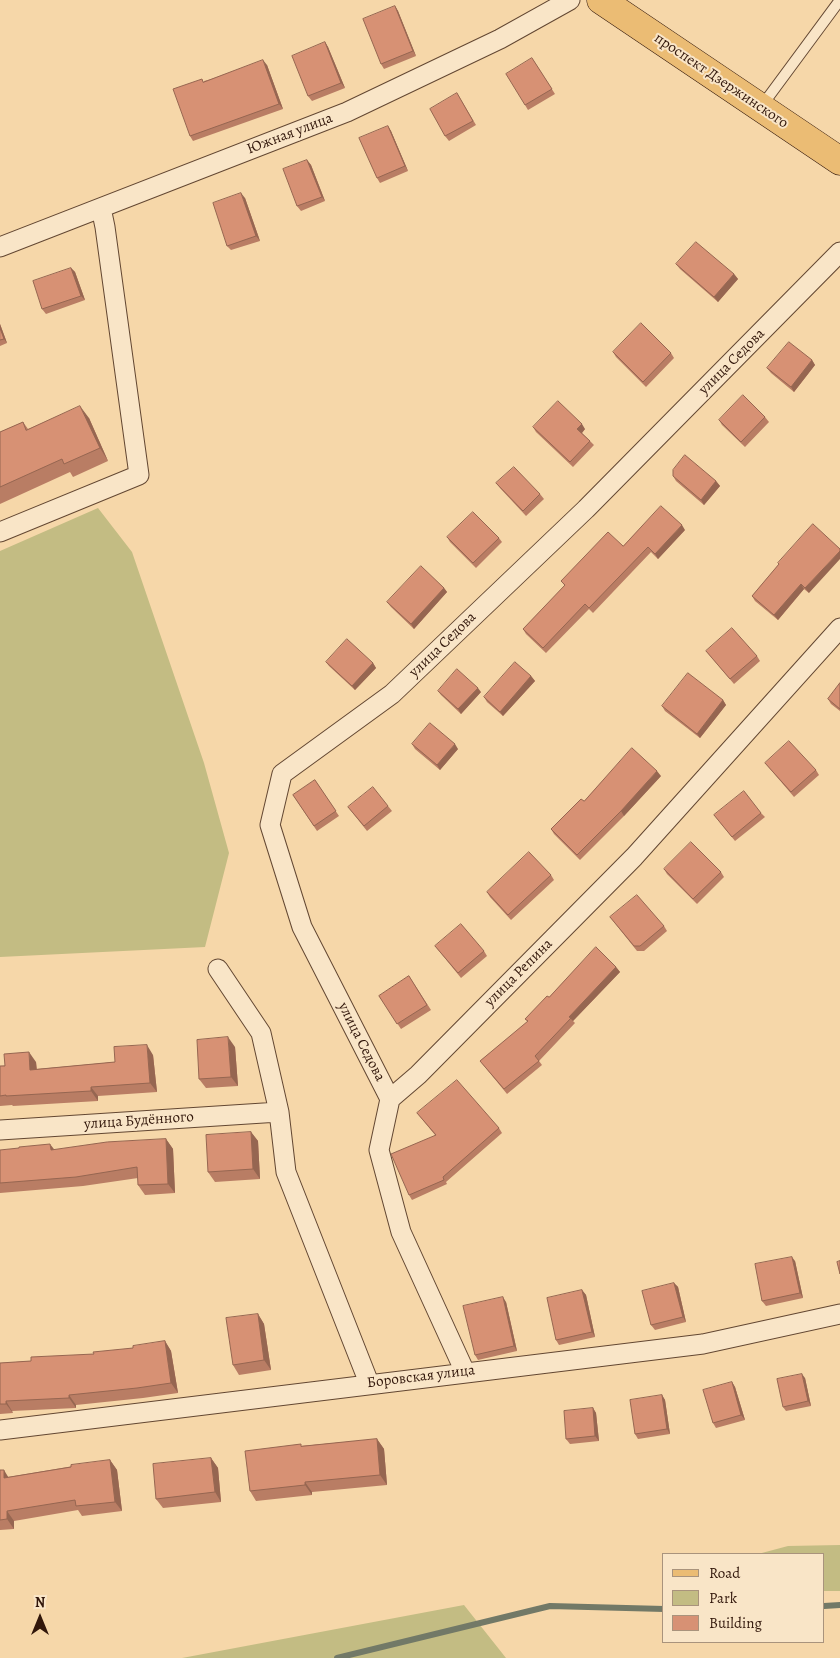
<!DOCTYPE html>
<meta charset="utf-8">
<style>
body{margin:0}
#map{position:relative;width:840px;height:1658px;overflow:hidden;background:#f6d7a9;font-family:Alegreya,serif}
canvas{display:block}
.legend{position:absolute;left:662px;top:1553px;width:162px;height:90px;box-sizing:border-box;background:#f9e5c7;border:1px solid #a9937c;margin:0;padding:6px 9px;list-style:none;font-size:15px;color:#32170b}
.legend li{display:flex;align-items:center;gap:10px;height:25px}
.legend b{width:25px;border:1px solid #a9937c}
.north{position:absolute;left:15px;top:1593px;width:50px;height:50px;-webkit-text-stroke:4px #f9e5c7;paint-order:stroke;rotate:0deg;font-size:14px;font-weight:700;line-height:20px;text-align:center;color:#32170b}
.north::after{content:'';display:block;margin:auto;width:18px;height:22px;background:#32170b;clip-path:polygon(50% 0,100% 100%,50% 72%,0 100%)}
</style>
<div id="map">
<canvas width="840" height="1658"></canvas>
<ul class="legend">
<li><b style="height:6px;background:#ebbc74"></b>Road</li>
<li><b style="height:14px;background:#c3bc83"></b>Park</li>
<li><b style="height:14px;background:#d79174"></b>Building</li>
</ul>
<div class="north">N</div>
</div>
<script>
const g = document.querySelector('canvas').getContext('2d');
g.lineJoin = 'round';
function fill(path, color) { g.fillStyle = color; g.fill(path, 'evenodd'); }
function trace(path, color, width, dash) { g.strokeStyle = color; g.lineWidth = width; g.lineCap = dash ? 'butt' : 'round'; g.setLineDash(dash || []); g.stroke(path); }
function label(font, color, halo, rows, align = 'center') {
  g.font = font + ' Alegreya,serif'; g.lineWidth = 4; g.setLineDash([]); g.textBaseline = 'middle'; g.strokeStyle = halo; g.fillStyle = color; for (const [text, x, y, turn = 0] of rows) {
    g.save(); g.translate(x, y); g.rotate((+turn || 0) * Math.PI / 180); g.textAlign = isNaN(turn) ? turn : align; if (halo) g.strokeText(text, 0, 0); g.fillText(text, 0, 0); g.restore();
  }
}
const green = new Path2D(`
 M98 508 132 552 204 763 229 853 205 947 0 957V551Z
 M840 1545V1591H824V1554H758L788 1546Z
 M464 1605 506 1658H182Z`);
const stream = new Path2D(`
 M824 1606 840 1605
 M337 1658 550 1606 664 1609`);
const lane = new Path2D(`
 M761 107 840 0`);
const street = new Path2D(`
 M0 247 347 112 500 39 570 0
 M0 532 139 475 105 227 101 208
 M218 969 261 1033 279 1112 286 1172 369 1383
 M390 1099 302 927 270 825 282 774 392 694 586 509 840 252
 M0 1130 279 1112
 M465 1372 401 1232 379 1150 390 1099 418 1075 634 857 840 628
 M0 1430 703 1344 840 1314`);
const primary = new Path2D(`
 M601 0 840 161`);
const wall = new Path2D(`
 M395 6 398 11 416 56 384 69 381 64Z
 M325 42 328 47 345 88 312 101 308 96Z
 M532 58 555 94 528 110 525 105Z
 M267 65 283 109 193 141 190 136 204 81Z
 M457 93 476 125 449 141 445 136Z
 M388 126 391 131 408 171 380 183 377 178Z
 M307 160 311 165 325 201 301 211 297 206Z
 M245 198 260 241 231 250 227 246Z
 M676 264 734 274 738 279 718 302 680 269Z
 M71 268 75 272 85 300 46 314 42 309Z
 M0 324 7 343 0 346Z
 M613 352 671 353 674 358 646 387 616 357Z
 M812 360 815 365 794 392 771 373 767 368Z
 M765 417 769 422 745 447 722 425 719 420Z
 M89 418 108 461 73 477 70 472 0 504V432L23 422 28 429Z
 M533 427 585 429 582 433 594 445 573 467 536 432Z
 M673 476 716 481 720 486 704 505 676 481Z
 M496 483 540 494 544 499 526 516 500 488Z
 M813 524 809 593 804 589 778 620 755 601 752 596Z
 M685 530 658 559 651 552 593 613 589 609 546 653 526 634 523 629 565 586 561 581 623 546Z
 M447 537 499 538 502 542 476 568 450 542Z
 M444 588 447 592 414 629 391 607 387 602Z
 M706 651 757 656 760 661 734 684Z
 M326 662 373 663 376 668 355 690 329 666Z
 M531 676 535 681 503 716 487 702 484 697Z
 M840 683V711L831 704 828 699Z
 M438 691 481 692 461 714 441 695Z
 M723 700 726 705 700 738 665 711 662 706Z
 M412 744 458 749 440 770 415 749Z
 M765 763 816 770 819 775 794 797Z
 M661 776 624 816 580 860 554 834 551 829 584 801Z
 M315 780 339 816 317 831 293 795Z
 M388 806 392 811 367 831 348 807Z
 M761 813 765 817 735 841 714 815Z
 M664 869 721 872 724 877 697 904 667 874Z
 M551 875 554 880 511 920 490 897 487 892Z
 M610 917 664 926 667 931 644 951H637Z
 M435 946 484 951 487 956 461 978Z
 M616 967 620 972 573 1021 575 1023 539 1061 542 1065 507 1094 480 1061 528 1022 525 1019 549 997Z
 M409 976 431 1010 401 1029 379 996Z
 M235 1047 238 1086 206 1088 199 1079Z
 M153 1055 157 1092 98 1096V1101L13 1106 12 1105 0 1106V1066L36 1062 37 1069 115 1062Z
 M417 1113 499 1128 502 1133 446 1182 447 1184 412 1200 409 1195 435 1135Z
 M251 1132 258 1141 260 1179 215 1182 208 1172Z
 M166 1139 173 1149 175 1193 145 1195 138 1185V1178L83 1186 0 1193V1150H54Z
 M795 1261 803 1298 766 1306 762 1301Z
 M674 1283 678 1287 686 1322 655 1330 651 1325Z
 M582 1290 586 1295 595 1337 559 1345 556 1340Z
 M506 1302 517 1351 478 1360 475 1355Z
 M258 1314 264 1324 271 1370 239 1375 233 1365Z
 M165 1341 171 1351 178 1393 143 1398 76 1405V1408L12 1411 13 1413 0 1414V1363L31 1361 94 1354 133 1348Z
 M805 1378 811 1406 786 1411 783 1407Z
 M732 1382 735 1387 745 1420 716 1428 713 1423Z
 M662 1395 665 1400 670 1434 638 1439 635 1434Z
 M593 1408 596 1413 599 1441 570 1444 566 1439Z
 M377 1439 384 1449 387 1485 312 1492V1495L256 1501 250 1491 302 1446Z
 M211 1458 218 1468 221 1502 163 1508 156 1499Z
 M110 1460 117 1470 122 1511 82 1516 78 1510 14 1521V1529L0 1530V1470L8 1477Z`);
const shadedWall = new Path2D(`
 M395 6 398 11 416 56 413 51Z
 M325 42 328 47 345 88 341 83Z
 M263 60 267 65 283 109 279 104Z
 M388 126 391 131 408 171 405 166Z
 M307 160 311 165 325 201 322 197Z
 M241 193 245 198 260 241 256 236Z
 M71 268 75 272 85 300 81 296Z
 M734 274 738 279 718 302 714 297Z
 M0 324 7 343 4 339 0 328Z
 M812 360 815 365 794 392 791 387Z
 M80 406 89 418 108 461 100 448Z
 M582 424 585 429 581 434 577 429Z
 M716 481 720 486 704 505 701 500Z
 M682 525 685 530 658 559 655 554Z
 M840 551V559L809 593 805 588Z
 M801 584 804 589 778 620 774 615Z
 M444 588 447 592 414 629 411 624Z
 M373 663 376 668 355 690 352 686Z
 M531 676 535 681 503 716 500 712Z
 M478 688 481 692 461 714 458 709Z
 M723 700 726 705 700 738 697 734Z
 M455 744 458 749 440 770 437 765Z
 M657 771 661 776 624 816 621 811Z
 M616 967 620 972 573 1021 569 1017Z
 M228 1037 235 1047 238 1086 231 1077Z
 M147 1045 153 1055 157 1092 150 1083Z
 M29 1052 36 1062 37 1079 30 1070Z
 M91 1087 98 1096V1101L91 1091Z
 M251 1132 258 1141 260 1179 253 1169Z
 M166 1139 173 1149 175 1193 168 1184Z
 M50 1144 57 1153 51 1150Z
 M792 1257 795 1261 803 1298 800 1293Z
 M674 1283 678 1287 686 1322 683 1317Z
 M582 1290 586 1295 595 1337 592 1332Z
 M503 1297 506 1302 517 1351 514 1346Z
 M258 1314 264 1324 271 1370 264 1360Z
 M165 1341 171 1351 178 1393 171 1383Z
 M802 1374 805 1378 811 1406 808 1401Z
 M732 1382 735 1387 745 1420 741 1415Z
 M69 1395 76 1405V1408L69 1398Z
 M662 1395 665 1400 670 1434 667 1429Z
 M6 1401 12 1411 13 1413 6 1404Z
 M593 1408 596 1413 599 1441 595 1436Z
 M377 1439 384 1449 387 1485 380 1475Z
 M211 1458 218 1468 221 1502 215 1492Z
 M110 1460 117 1470 122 1511 115 1502Z
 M4 1470 10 1480 4 1478Z
 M305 1482 312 1492V1495L305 1485Z
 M7 1511 14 1521V1529L7 1519Z`);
const building = new Path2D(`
 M395 6 413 51 381 64 363 19Z
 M325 42 341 83 308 96 292 56Z
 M532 58 552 89 525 105 506 74Z
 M263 60 279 104 190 136 173 89 202 79 203 82Z
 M457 93 473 121 445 136 430 109Z
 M388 126 405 166 377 178 359 138Z
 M307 160 322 197 297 206 283 169Z
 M241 193 256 236 227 246 213 203Z
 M696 242 734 274 714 297 676 264Z
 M71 268 81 296 42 309 33 281Z
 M641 323 671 353 643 382 613 352Z
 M0 328 4 339 0 340Z
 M789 342 812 360 791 387 767 368Z
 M743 395 765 417 741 442 719 420Z
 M558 401 582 424 577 429 590 441 570 462 533 427Z
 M80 406 100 448 64 464 62 459 0 487V432L23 422 26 430Z
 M685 455 716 481 701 500 673 476V470Z
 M514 467 540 494 523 511 496 483Z
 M661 506 682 525 655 554 648 547 589 608 585 604 543 648 523 629 565 585 561 581 608 532 623 546Z
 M473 512 499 538 473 563 447 537Z
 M813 524 840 549V551L805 588 801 584 774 615 752 596 779 564 778 563Z
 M421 566 444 588 411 624 387 602Z
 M732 628 757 656 730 679 706 651Z
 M347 639 373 663 352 686 326 662Z
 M515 662 531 676 500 712 484 697Z
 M457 669 478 688 458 709 438 691Z
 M688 673 723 700 697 734 662 706Z
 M840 683V709L828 699Z
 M430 723 455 744 437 765 412 744Z
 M789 741 816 770 791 792 765 763Z
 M632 748 657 771 621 811 577 855 551 829 581 799 584 801Z
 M315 780 336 811 314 826 293 795Z
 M373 787 388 806 364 826 348 807Z
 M744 791 761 813 732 837 714 815Z
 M691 842 721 872 693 899 664 869Z
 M529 852 551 875 508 915 487 892Z
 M637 895 664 926 640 946H634L610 917Z
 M461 924 484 951 458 973 435 946Z
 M596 947 616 967 569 1017 571 1018 535 1056 539 1061 504 1089 480 1061 528 1021 525 1019 547 996 549 997Z
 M409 976 427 1005 397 1024 379 996Z
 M228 1037 231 1077 199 1079 197 1040Z
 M147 1045 150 1083 91 1087V1091L6 1096V1095L0 1096V1066H5L4 1054 29 1052 30 1070 115 1062 114 1047Z
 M457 1080 499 1128 443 1177 444 1180 409 1195 391 1154 436 1135 417 1113Z
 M251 1132 253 1169 208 1172 206 1135Z
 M166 1139 168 1184 138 1185 137 1167 76 1177 0 1183V1150L19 1148V1147L50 1144 51 1150 107 1142Z
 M792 1257 800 1293 762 1301 755 1264Z
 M840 1261V1274L837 1262Z
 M674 1283 683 1317 651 1325 642 1291Z
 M582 1290 592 1332 556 1340 547 1298Z
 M503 1297 514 1346 475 1355 463 1306Z
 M258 1314 264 1360 233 1365 226 1318Z
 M165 1341 171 1383 137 1388 69 1395V1398L6 1401V1404H0V1363L31 1361V1357L94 1354 93 1352 133 1348V1346Z
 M802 1374 808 1401 783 1407 777 1379Z
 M732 1382 741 1415 713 1423 703 1390Z
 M662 1395 667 1429 635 1434 630 1400Z
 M593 1408 595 1436 566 1439 564 1411Z
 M377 1439 380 1475 305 1482V1485L250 1491 245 1451 301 1444V1446Z
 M211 1458 215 1492 156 1499 153 1464Z
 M110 1460 115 1502 76 1506 75 1500 7 1511V1519L0 1520V1470H4V1478L71 1467V1465Z`);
const streetNames = [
 ["проспект Дзержинского",721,81,34],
 ["Южная улица",290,134,-21],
 ["улица Седова",732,362,-45],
 ["улица Седова",443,645,-44],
 ["улица Репина",519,973,-45],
 ["улица Седова",361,1042,63],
 ["улица Будённого",139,1121,-4],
 ["Боровская улица",421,1377,-7]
];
fill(green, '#c3bc83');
trace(stream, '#727967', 6);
trace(lane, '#634732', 12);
trace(street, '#634732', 21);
trace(primary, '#32170b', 29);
trace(lane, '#f9e5c7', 10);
trace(street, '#f9e5c7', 19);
trace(primary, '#ebbc74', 28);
fill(wall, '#b97d64');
fill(shadedWall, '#966651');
fill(building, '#d79174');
trace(building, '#966651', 1);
label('15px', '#32170b', '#f9e5c7', streetNames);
</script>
